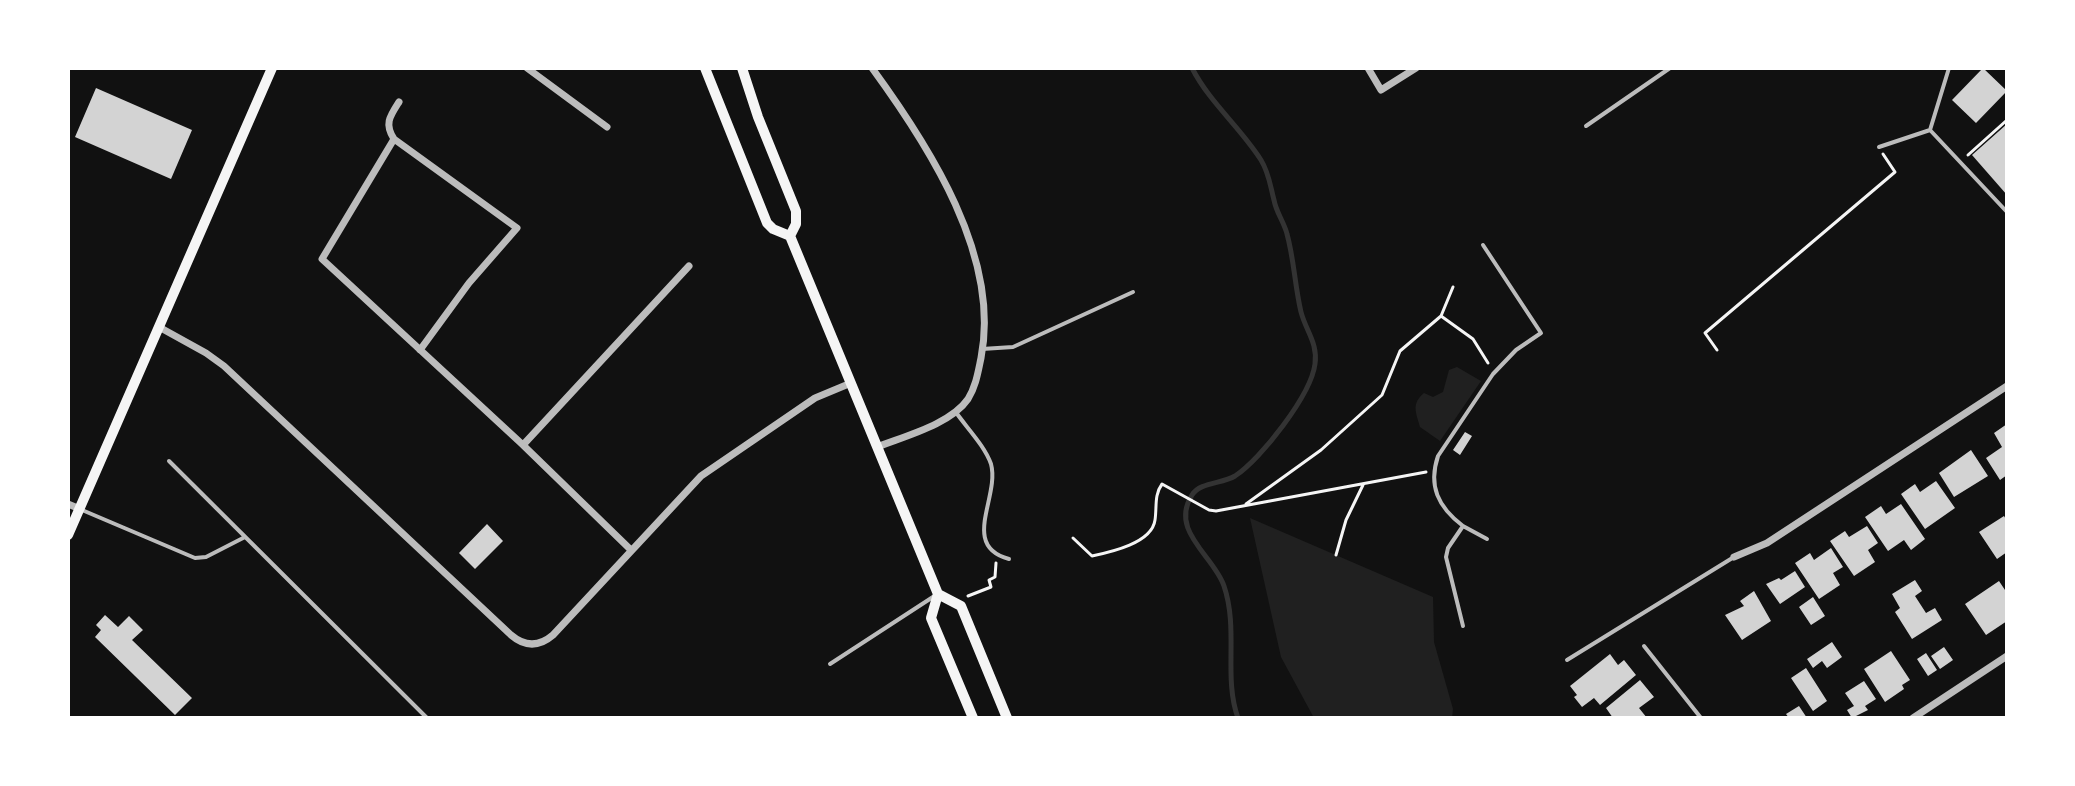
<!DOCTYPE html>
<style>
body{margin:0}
#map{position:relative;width:2075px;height:786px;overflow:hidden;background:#111;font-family:"Space Grotesk",sans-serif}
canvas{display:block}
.frame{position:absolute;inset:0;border:70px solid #fff;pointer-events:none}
</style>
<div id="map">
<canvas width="2075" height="786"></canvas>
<div class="frame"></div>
</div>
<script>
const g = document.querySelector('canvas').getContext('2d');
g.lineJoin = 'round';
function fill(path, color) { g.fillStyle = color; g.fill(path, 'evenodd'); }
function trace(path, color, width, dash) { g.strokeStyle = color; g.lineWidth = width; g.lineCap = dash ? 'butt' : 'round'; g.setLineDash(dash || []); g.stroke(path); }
const green = new Path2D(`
 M1457 367 1481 381 1440 441 1420 427C1416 412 1411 404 1424 393L1433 397 1443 392 1449 370Z
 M1250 518 1433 597 1434 642 1453 709 1452 718H1314L1281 657Z`);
const stream = new Path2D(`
 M1192 68C1210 103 1240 127 1261 160 1269 173 1270 185 1274 200 1276 212 1284 222 1287 234 1294 259 1295 287 1301 312 1306 331 1318 343 1315 364 1311 395 1261 459 1235 476 1222 484 1200 482 1192 495 1169 531 1214 556 1224 586 1239 630 1223 677 1238 718`);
const building = new Path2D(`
 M1983 68 2007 91 1976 123 1952 100Z
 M96 88 192 130 171 179 75 137Z
 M2007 124V195L1972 155Z
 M2007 424V475L2000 480 1986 458 2002 447 1994 433Z
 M1465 432 1472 436 1460 455 1453 450Z
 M1971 450 1988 476 1954 497 1939 473Z
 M1936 481 1955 508 1925 529 1901 494 1915 484 1920 492Z
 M1901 504 1925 539 1911 550 1904 540 1888 551 1865 517 1881 506 1886 514Z
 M2004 516 2007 521V552L1997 559 1979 532Z
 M487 524 503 541 475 569 459 553Z
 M1867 526 1878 543 1868 550 1875 562 1854 576 1830 541 1845 531 1849 537Z
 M1831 548 1843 567 1833 573 1840 585 1819 599 1795 563 1810 553 1814 560Z
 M1795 571 1805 587 1780 604 1766 584 1779 578 1781 580Z
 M1915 580 1922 591 1915 596 1926 613 1935 608 1942 620 1912 639 1895 612 1900 608 1892 594Z
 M1999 581 2007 593V621L1986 635 1965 604Z
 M1754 591 1771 621 1742 640 1725 615 1744 606 1740 601Z
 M1813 597 1825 616 1811 625 1799 607Z
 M105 615 118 627 129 616 143 630 132 640 192 698 175 715 95 637 101 630 96 625Z
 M1832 642 1842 657 1827 668 1822 661 1813 668 1807 659Z
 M1944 647 1953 660 1940 669 1931 656Z
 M1891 651 1910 680 1902 685 1904 689 1885 702 1864 669Z
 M1926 653 1937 670 1928 676 1917 659Z
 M1610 654 1618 665 1624 660 1636 675 1600 705 1594 698 1582 707 1574 697 1577 695 1570 686Z
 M1806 668 1827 701 1813 711 1791 678Z
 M1640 680 1654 697 1639 708 1647 718H1613L1606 708Z
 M1864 681 1876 699 1865 706 1868 710 1852 718 1847 710 1854 706 1845 693Z
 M1799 706 1807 718H1789L1786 714Z`);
const path = new Path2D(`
 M1968 155 2007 120
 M1441 316 1473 339 1488 363
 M1717 350 1705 333 1895 172 1883 154
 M1246 504 1321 450 1382 395 1400 351 1441 316 1453 287
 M1073 538 1092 556C1111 552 1152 543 1155 520 1157 507 1154 495 1162 484L1209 510 1216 511 1426 472
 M1336 555 1346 520 1363 485
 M968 596 991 587 989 580 995 577 996 563`);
const service = new Path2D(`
 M1586 126 1670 68
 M1930 130 2007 212
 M1930 130 1949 68
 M1879 147 1930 130
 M982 349 1013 347 1133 292
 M955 411C966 427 985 446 991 464 1000 497 960 546 1009 559
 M169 461 427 718
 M82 510 195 558 206 557 245 537
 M1463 526C1438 507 1428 486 1438 456L1493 374 1516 350 1541 333 1483 245
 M1463 626 1446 557 1448 548 1463 526 1487 539
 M1644 646 1701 718
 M1567 660 1734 557
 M830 664 936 595`);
const minor = new Path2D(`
 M527 68 607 127
 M872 68C929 146 1001 257 981 358 978 372 976 386 968 399 951 424 905 436 877 447
 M1368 68 1381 90 1416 68
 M399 102C390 116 384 124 394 139L322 259 523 445 631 550
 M394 139 517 228 469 283 420 350
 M159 327 206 353 224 366 511 635C525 647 539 647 553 635L701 476 815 398 851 383
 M523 445 689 266
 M68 504 80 509
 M1734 557 1767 543 2007 386
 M1913 718 2007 656`);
const secondary = new Path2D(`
 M705 68 767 223 773 229 790 236 938 594 961 606 1007 718
 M742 68 758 117 796 211V224L790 236
 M68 535 272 68
 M938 594 931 618 973 718`);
fill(green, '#202020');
trace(stream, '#333', 5);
fill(building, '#d3d3d3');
trace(path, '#f5f5f5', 3);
trace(service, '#bcbcbc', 4);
trace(minor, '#bcbcbc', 7);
trace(secondary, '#f5f5f5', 10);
</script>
